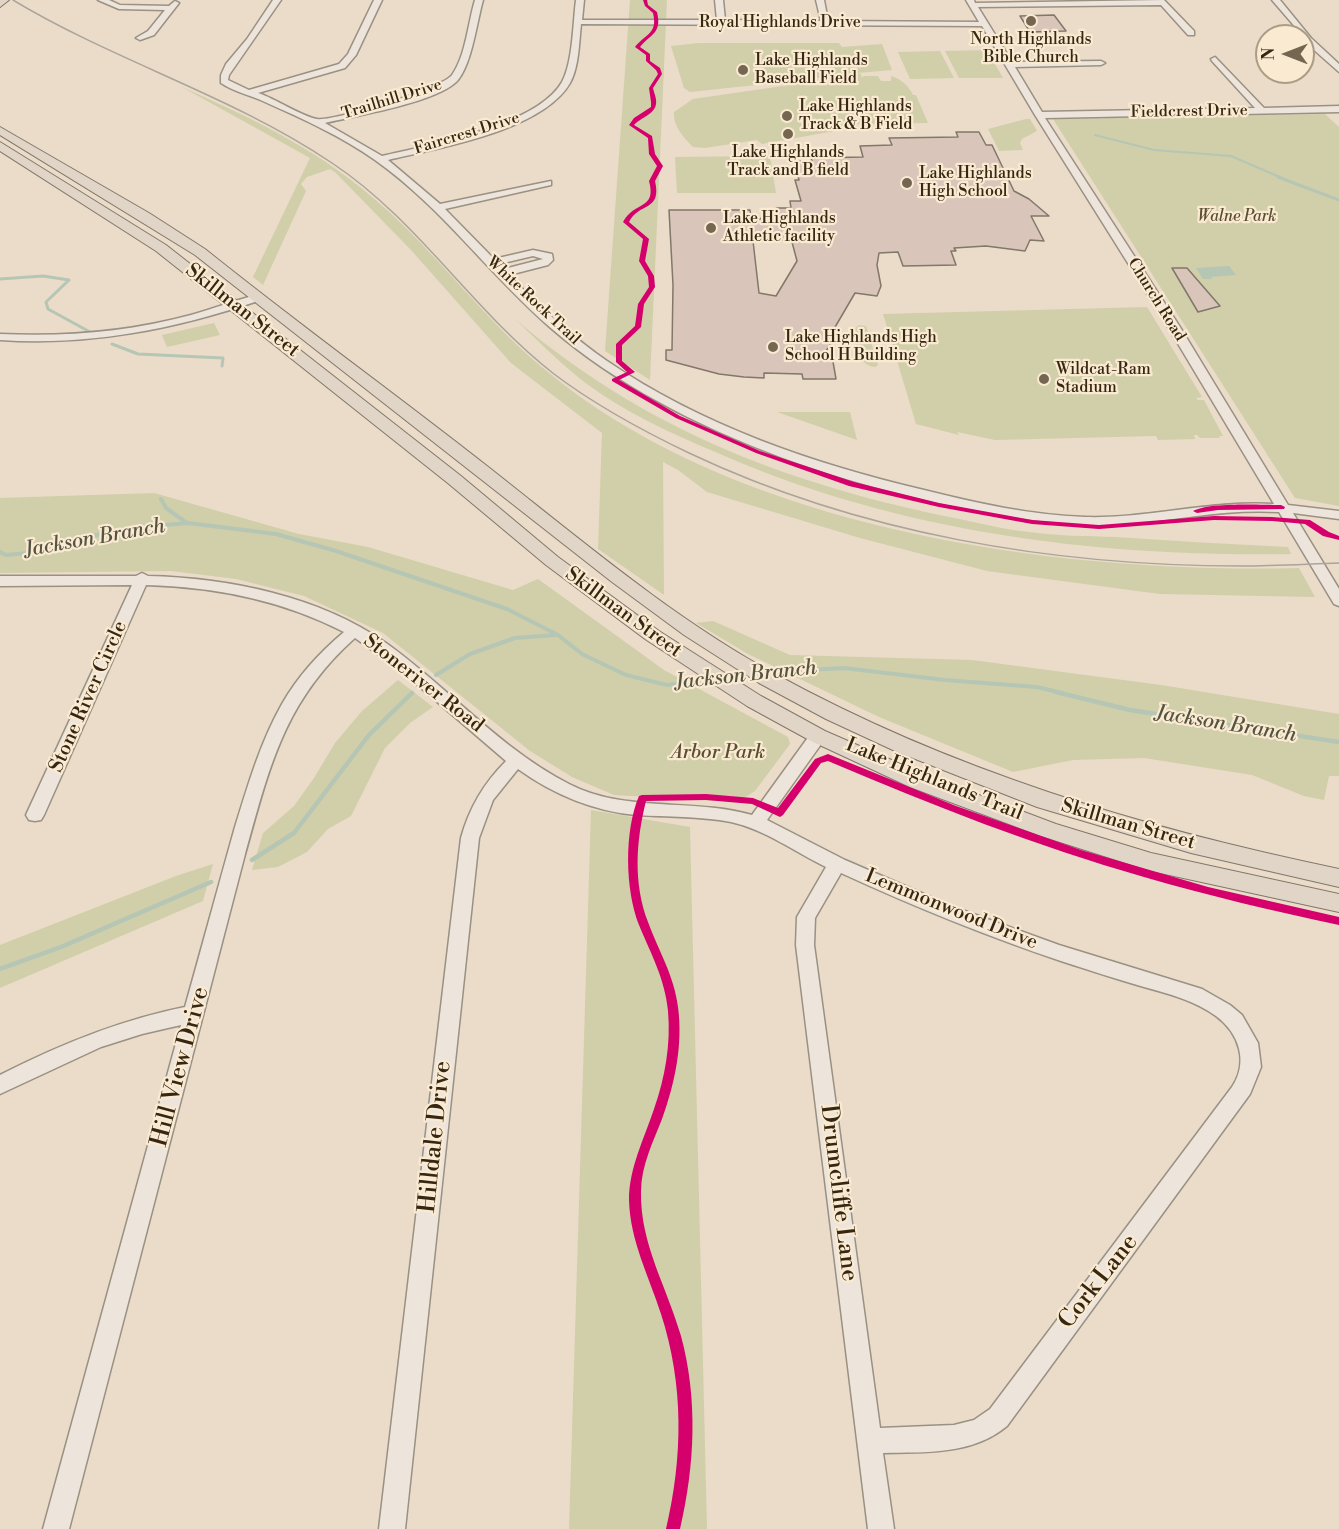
<!DOCTYPE html>
<style>
body{margin:0}
#map{position:relative;width:1339px;height:1529px;overflow:hidden;background:#eadcc8;font-family:"Libre Bodoni",serif}
canvas{display:block}
.north{position:absolute;left:1255px;top:24px;width:60px;height:60px;box-sizing:border-box;background:#faead2;border:2px solid #ac9c86;border-radius:50%;rotate:270deg;font-size:16px;font-weight:700;line-height:24px;text-align:center;color:#362713}
.north::after{content:'';display:block;margin:auto;width:21px;height:27px;background:#756652;clip-path:polygon(50% 0,100% 100%,50% 72%,0 100%)}
</style>
<div id="map">
<canvas width="1339" height="1529"></canvas>
<div class="north">N</div>
</div>
<script>
const g = document.querySelector('canvas').getContext('2d');
g.lineJoin = 'round';
function fill(path, color) { g.fillStyle = color; g.fill(path, 'evenodd'); }
function trace(path, color, width, dash) { g.strokeStyle = color; g.lineWidth = width; g.lineCap = dash ? 'butt' : 'round'; g.setLineDash(dash || []); g.stroke(path); }
function label(font, color, halo, rows, align = 'center') {
  g.font = font + ' "Libre Bodoni",serif'; g.lineWidth = 4.5; g.setLineDash([]); g.textBaseline = 'middle'; g.strokeStyle = halo; g.fillStyle = color; for (const [text, x, y, turn = 0] of rows) {
    g.save(); g.translate(x, y); g.rotate((+turn || 0) * Math.PI / 180); g.textAlign = isNaN(turn) ? turn : align; if (halo) g.strokeText(text, 0, 0); g.fillText(text, 0, 0); g.restore();
  }
}
const green = new Path2D(`
 M630 0H667L650 380 605 351Z
 M699 43H839L842 47 882 44 892 70 858 73 861 74 862 78 864 76H878L881 81H891V76C901 79 909 86 913 95H916L928 123 857 124V127L762 144 757 140 705 148 693 147C683 137 673 126 674 112L693 99 838 78H816L815 72H810L813 79 690 92 684 88 671 46Z
 M987 50 1003 78H959L945 51Z
 M940 51 954 78 910 79 898 52Z
 M182 87C260 122 323 152 387 210 442 260 486 321 543 368 735 530 1055 574 1299 568L1315 597 1160 594 987 571 860 538 707 492 678 470 663 462 664 595 598 549 602 433 511 363 411 250 335 172 330 169 307 177 301 184 306 191 263 285 253 277 310 158Z
 M1325 114 1339 127V506L1295 498 1053 119Z
 M1026 119H1030L1037 131 1022 139 1020 143 1023 150 999 151 988 129Z
 M770 156 776 193H677L675 157Z
 M1147 307 1202 397 1196 398 1198 400H1204L1223 436H1219L1220 438H1200L1197 435H1194L1195 439 1158 440 1156 436 995 440 957 432 959 435 916 424 883 314Z
 M515 319C641 427 782 482 944 516 972 521 1000 529 1029 532 1057 536 1086 536 1115 537 1173 541 1230 544 1288 547L1291 554C1093 557 895 532 713 451 666 431 618 409 578 377 556 359 536 339 515 319Z
 M214 323 220 335 167 347 162 335Z
 M859 325 866 326 878 365 875 367C857 365 856 344 854 329Z
 M777 412H850L857 440Z
 M154 493 299 534 368 547 513 590 538 579 664 670 788 737 790 744 755 791 744 798 717 801 614 795 572 777 530 751 383 633 304 596 236 579 171 571 0 573V498Z
 M713 621 790 655 972 660 1161 685 1339 714V776H1329L1324 800 1304 796 1252 775 1144 758 1073 760 1013 772 879 717 748 654 696 623Z
 M398 680 433 707 410 723 385 748 351 816 328 829 307 852 278 867 252 870 263 833 294 806 314 778 335 743 362 711Z
 M591 810 690 827 707 1529H569Z
 M213 864 203 901 0 988V945L176 876Z`);
const water = new Path2D(`
 M1229 266 1236 275 1211 277 1212 279H1203L1196 268Z`);
const streamFar3 = new Path2D(`
 M1095 135 1154 150 1231 156 1282 178`);
const streamFar2 = new Path2D(`
 M1278 177 1339 200
 M0 279 43 276 69 280 46 302 48 309 90 332
 M112 344 138 354 223 358 222 366`);
const streamFar1 = new Path2D(`
 M161 499 166 508 187 523
 M0 552 6 555 29 553 91 536 141 527 188 523 276 534 336 551 507 609 558 635 582 654 626 675 667 685 712 679
 M768 672 844 668 945 680 1037 687 1062 693
 M436 675 470 654 515 638 556 635
 M726 678 750 675`);
const stream = new Path2D(`
 M1056 692 1130 710 1339 742
 M252 860 294 833 369 735 412 693
 M0 969 61 947 211 882`);
const building = new Path2D(`
 M1054 15 1066 31 1030 32 1020 16Z
 M956 132H979L986 145H992L1014 191 1029 199 1049 216H1031L1044 241 1030 240 1025 251 986 246 954 248 956 251H951L956 265 903 266 898 252 879 253 877 265 881 286 877 296 855 293 831 334 836 335 823 356H832L836 379H803L802 374 764 373V378L744 377 719 374 666 360V350H672L673 285 669 210H750L752 224 777 208H791L790 201H801L795 180H799L794 161H812L811 158 863 157 860 146 892 145 889 138 958 137ZM790 240 792 242 797 261 776 296 759 293 753 241Z
 M1172 268H1187L1220 306 1198 312Z`);
const minor = new Path2D(`
 M98 0H109L120 5 169 6 175 1 179 3 154 35 140 40 136 38 148 31 165 10 119 9Z
 M273 0H281L229 75 228 80 249 90 339 64 348 54 374 0H382L356 55 345 68 258 93C274 98 303 117 317 119 332 122 443 88 452 75 466 55 468 23 475 0H483C477 21 472 63 458 80 439 102 355 116 325 123L382 156C429 145 537 126 562 82 573 62 573 23 576 0H584L582 20H717L715 0H723L725 20 821 21 816 0H824L828 21 979 22 966 0H974L975 3 1164 0 1194 31V35H1188L1161 5 978 7 1012 62 1101 61 1105 63 1101 65 1015 67 1042 112 1255 108 1212 61 1211 59 1215 57 1264 108 1339 106V112L1045 118 1180 327 1288 505 1339 511V519L1293 513 1339 589V606L1334 604 1279 512C1227 509 1181 519 1130 524 1101 527 1070 525 1041 521 879 500 677 437 552 329 490 276 443 208 375 160 341 136 303 119 265 102 250 95 234 92 221 83V75L226 64 247 39ZM581 24 982 26 1035 115 1168 327 1274 504C1210 500 1148 519 1085 517 1030 515 976 503 924 490 814 464 702 426 607 361 571 336 539 306 509 275L548 265 553 260 552 254 533 250 494 259 445 209 551 185V181L440 204 388 160C438 148 542 131 570 83 579 67 579 42 581 24ZM533 256 543 259 504 269 499 264Z
 M1272 0H1280L1311 38 1339 64V72L1305 42 1303 36Z
 M257 295 261 296V300C175 329 91 346 0 340V334C65 337 128 332 191 315 213 309 235 300 257 295Z
 M142 573 148 576C229 578 319 596 386 643 449 688 499 748 569 784 625 813 692 798 752 815L812 732H824L826 736 824 740 767 820 845 860 954 907 1059 945 1202 989 1230 1005 1242 1015 1258 1043 1261 1067 1250 1094 1007 1426C972 1455 926 1452 883 1453L894 1529H868L796 945 797 917 826 867C795 852 766 830 731 822 700 816 668 817 636 815 593 811 553 794 518 769L493 800 479 838 405 1529H379L461 838C469 808 484 783 506 761L400 670 355 638C283 702 269 769 244 858L69 1529H43L181 1025 142 1034 101 1047 0 1094V1075C59 1045 120 1020 185 1007 202 947 218 887 235 827 248 785 260 743 282 704 298 676 319 653 344 632 282 600 215 587 146 585L44 815 41 820 35 821 29 820 26 815 132 585 0 586V576H136ZM841 873C913 906 986 936 1061 961 1089 970 1116 979 1144 987 1169 994 1194 1000 1216 1016 1239 1033 1249 1062 1232 1087L990 1409 974 1420 954 1425 880 1428 814 945 815 918Z`);
const major = new Path2D(`
 M0 0H9L0 7Z
 M0 127 149 213 205 249C297 323 394 393 487 466 580 539 671 617 775 674 952 771 1142 828 1339 869V887L1191 853 1037 807 895 751 826 719 759 683 684 635 612 582 195 255 0 135Z
 M0 142 166 245 461 476 558 557 659 631 761 696 825 731 926 775 1056 824 1151 853 1339 894V912L1151 871 1041 836 910 787 811 741 747 706 645 639 546 565 449 484 156 251 0 151Z`);
const tram = new Path2D(`
 M13 0C116 62 233 96 332 163 418 220 473 311 554 374 595 405 643 431 689 453 860 534 1054 566 1242 566 1274 566 1307 564 1339 563`);
const cycleway = new Path2D(`
 M643 0H647L648 5 657 12C662 33 652 33 640 47L650 54V61L660 68 662 74 653 88C654 93 657 99 656 104 655 114 640 118 634 125L652 136 655 154 663 166 655 181C662 212 639 202 629 222L649 239 645 261 654 276 655 287 644 304 641 327 622 345V361L635 372 619 380 680 416 760 451 854 482 939 503 1032 520 1099 525 1214 516 1272 517 1310 520 1329 532 1339 536V540L1323 536 1305 524 1272 521 1214 520 1099 529 1032 524 939 507 849 486 756 453 676 418 612 381V379L627 372 616 362V344L635 326 638 304 649 287 648 276 639 261 643 239 623 222C634 201 657 210 649 181L657 166 649 154 648 138 629 125 634 118 651 107V102L649 88 658 74 656 70 646 61V55L635 47C646 33 658 34 653 13L645 6Z
 M1281 505 1285 507 1284 509 1218 510 1197 513 1193 511C1210 502 1260 505 1281 505Z
 M828 754 956 806 1081 850 1208 887 1339 917V925C1274 911 1209 896 1144 877 1036 846 931 805 828 761L821 763 783 815 780 817 752 804 706 800 646 801C636 841 633 883 648 922 659 952 674 975 678 1007 683 1045 675 1083 662 1119 653 1142 641 1166 641 1192 640 1244 667 1287 681 1336 698 1399 695 1465 680 1529H666C683 1457 684 1385 661 1314 649 1276 630 1241 629 1200 629 1168 644 1139 654 1109 665 1078 671 1044 668 1011 665 979 651 954 639 925 625 890 624 831 639 796L642 795 706 794 753 798 778 808 815 759Z`);
const markers = [
 [1031,21,6,"#756652"],
 [743,70,6,"#756652"],
 [787,116,6,"#756652"],
 [788,134,6,"#756652"],
 [907,183,6,"#756652"],
 [711,228,6,"#756652"],
 [773,347,6,"#756652"],
 [1044,379,6,"#756652"]
];
const farStreetnames = [
 ["Royal Highlands Drive",780,23],
 ["Trailhill Drive",392,100,-17],
 ["Fieldcrest Drive",1189,112,-1],
 ["Faircrest Drive",467,134,-17],
 ["Church Road",1156,300,58],
 ["White Rock Trail",533,301,43]
];
const farPoinames = [
 ["North Highlands",1031,40,"center"],
 ["Bible Church",1031,58,"center"],
 ["Lake Highlands",755,61],
 ["Baseball Field",755,79],
 ["Lake Highlands",799,107],
 ["Track & B Field",799,125],
 ["Lake Highlands",788,153,"center"],
 ["Track and B field",788,171,"center"],
 ["Lake Highlands",919,174],
 ["High School",919,192],
 ["Lake Highlands",723,219],
 ["Athletic facility",723,237],
 ["Lake Highlands High",785,338],
 ["School H Building",785,356],
 ["Wildcat-Ram",1056,370],
 ["Stadium",1056,388]
];
const farParknames = [
 ["Walne Park",1237,217]
];
const streetNames = [
 ["Skillman Street",242,311,38],
 ["Skillman Street",623,613,36],
 ["Stoneriver Road",423,684,38],
 ["Stone River Circle",89,697,-66],
 ["Lake Highlands Trail",934,780,22],
 ["Skillman Street",1128,825,16],
 ["Lemmonwood Drive",951,910,22]
];
const parkNames = [
 ["Arbor Park",718,753]
];
const waterNames = [
 ["Jackson Branch",95,539,-10],
 ["Jackson Branch",746,676,-6],
 ["Jackson Branch",1226,725,9]
];
const nearStreetnames = [
 ["Hill View Drive",181,1067,-75],
 ["Hilldale Drive",436,1137,-84],
 ["Drumcliffe Lane",838,1193,83],
 ["Cork Lane",1099,1282,-52]
];
fill(green, '#d1ceaa');
fill(water, '#b5c6b4');
trace(streamFar3, '#b5c6b4', 2);
trace(streamFar2, '#b5c6b4', 3);
trace(streamFar1, '#b5c6b4', 4);
trace(stream, '#b5c6b4', 4.5);
fill(building, '#d9c5b9');
trace(building, '#81776a', 1.5);
trace(minor, '#9a9183', 3);
trace(major, '#81776a', 2);
fill(minor, '#ede5dc');
fill(major, '#e0d5c6');
trace(tram, '#aba49a', 1.5);
fill(cycleway, '#d6006c');
for (const [x, y, r, color] of markers) { const dot = new Path2D(); dot.arc(x, y, r, 0, 2 * Math.PI); g.fillStyle = color; g.fill(dot); trace(dot, '#faead2', 2); }
label('16px', '#362713', '#faead2', farStreetnames);
label('16px', '#362713', '#faead2', farPoinames, 'left');
label('italic 16px', '#584e32', '#faead2', farParknames);
label('20px', '#362713', '#faead2', streetNames);
label('italic 20px', '#584e32', '#faead2', parkNames);
label('italic 21px', '#555441', '#faead2', waterNames);
label('24px', '#362713', '#faead2', nearStreetnames);
</script>
